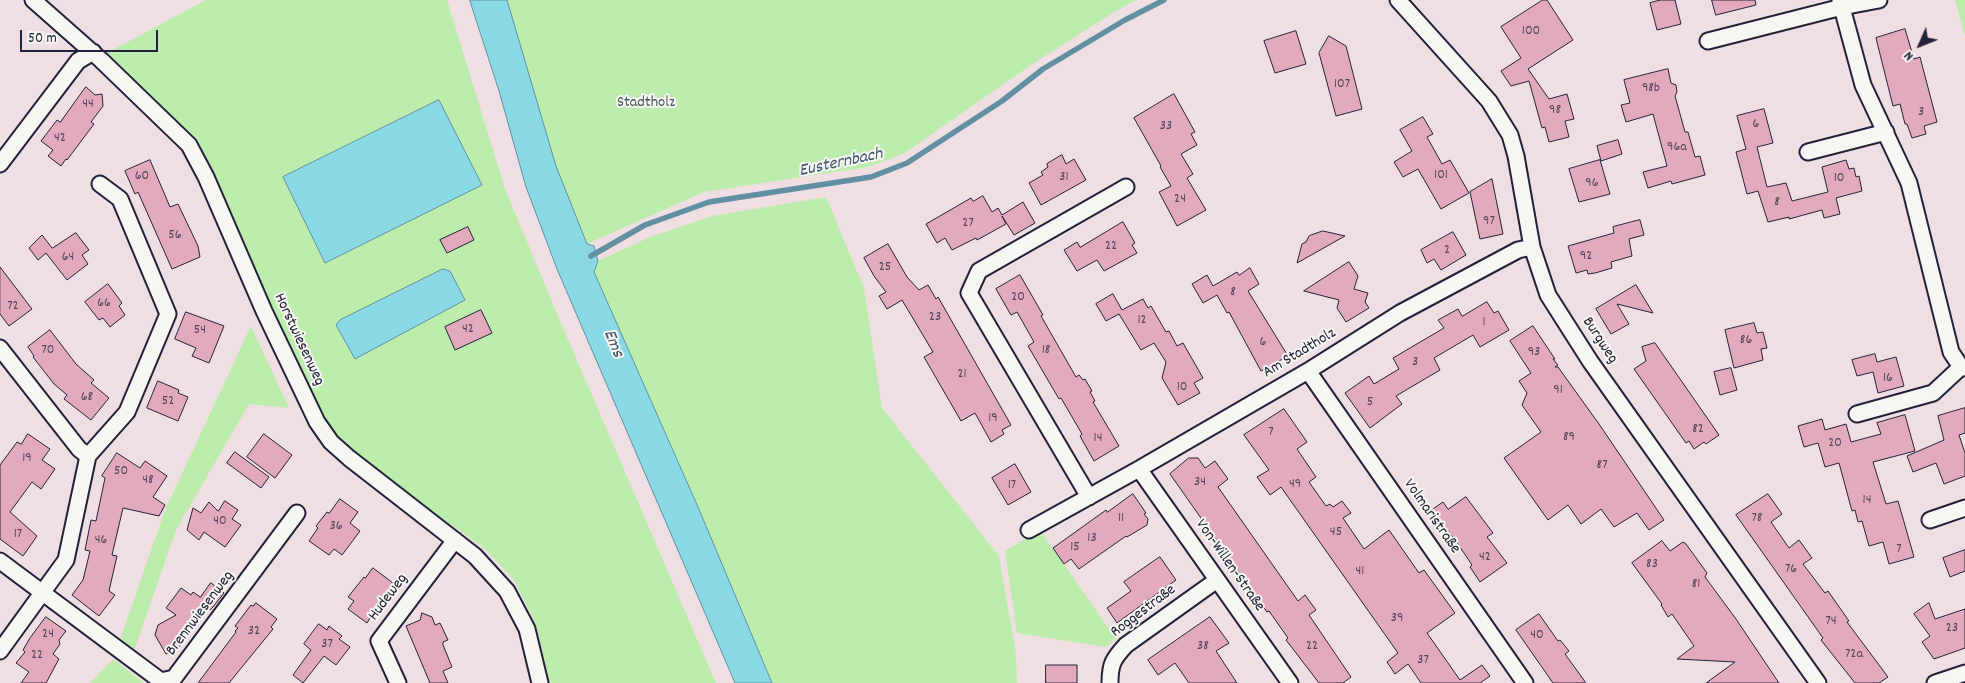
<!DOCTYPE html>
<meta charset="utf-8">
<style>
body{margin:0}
#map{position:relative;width:1965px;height:683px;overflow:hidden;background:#f0dfe2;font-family:Dekko,sans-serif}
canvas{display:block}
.north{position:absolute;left:1895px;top:20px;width:50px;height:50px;-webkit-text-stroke:4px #f6f6f2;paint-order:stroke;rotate:226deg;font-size:14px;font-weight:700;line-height:20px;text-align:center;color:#22223b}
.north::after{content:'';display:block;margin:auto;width:18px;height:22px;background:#22223b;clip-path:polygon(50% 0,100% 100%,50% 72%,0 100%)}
.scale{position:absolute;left:20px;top:30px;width:138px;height:22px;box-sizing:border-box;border:2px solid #22223b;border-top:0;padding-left:6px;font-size:15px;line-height:18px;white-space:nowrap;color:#22223b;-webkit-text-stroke:4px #f6f6f2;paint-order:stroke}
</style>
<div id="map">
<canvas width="1965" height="683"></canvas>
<div class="north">N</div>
<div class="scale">50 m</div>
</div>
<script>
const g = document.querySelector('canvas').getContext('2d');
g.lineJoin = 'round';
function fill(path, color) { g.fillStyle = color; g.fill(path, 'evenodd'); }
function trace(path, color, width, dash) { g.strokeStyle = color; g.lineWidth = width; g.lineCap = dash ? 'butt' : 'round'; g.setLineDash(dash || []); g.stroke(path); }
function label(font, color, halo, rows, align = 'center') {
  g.font = font + ' Dekko,sans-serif'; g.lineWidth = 4; g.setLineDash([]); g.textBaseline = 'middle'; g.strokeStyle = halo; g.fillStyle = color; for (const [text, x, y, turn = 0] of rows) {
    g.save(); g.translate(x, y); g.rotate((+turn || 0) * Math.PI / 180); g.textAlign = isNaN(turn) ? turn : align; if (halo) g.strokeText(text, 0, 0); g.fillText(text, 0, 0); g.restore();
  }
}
const green = new Path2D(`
 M206 0H447L505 189 563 328 716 683H550L536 624 514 580 484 548 352 454 322 416 268 299 226 199 197 139 105 54Z
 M507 0H1136L1116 11 1040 59 903 154 868 167 704 192 587 244 556 166Z
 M1955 0H1965V36Z
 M826 197 864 288 882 408 999 556 1016 654 1017 683H772L698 507 594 272 598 261 650 237 712 216Z
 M251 326 289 408 249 404 176 530 134 651 120 640 165 510Z
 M1040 530 1116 639 1106 647 1017 633 1005 551Z
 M113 659 144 683H90Z`);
const water = new Path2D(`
 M470 0H507L556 166 587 244 594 246 598 261 594 272 698 507 772 683H735L557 269 526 187 499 91Z
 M439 100 482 185 325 263 283 177Z
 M443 269 450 271 465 300 355 359 336 325 340 320Z`);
const stream = new Path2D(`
 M591 256 645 225 709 202 871 177 907 163 1002 101 1043 69 1125 20 1164 0`);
const building = new Path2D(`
 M1543 0H1547L1573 40 1528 69 1549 99 1567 94 1574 119 1565 121 1569 137 1549 142 1545 127 1542 128 1529 81 1511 86 1501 71 1521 58 1501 27Z
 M1661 0H1675L1681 24 1657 30 1650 3Z
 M1712 0H1755L1756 5 1716 15Z
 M1905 29 1914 59 1920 57 1937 122 1924 126 1926 134 1912 138 1907 124H1905L1900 104 1893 106 1876 38Z
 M1296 31 1306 64 1275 73 1264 41Z
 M1329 36 1346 46 1362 109 1336 116 1319 53Z
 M1668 69 1671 83 1676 85 1677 92 1675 96 1685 132H1688L1695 157 1700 156 1705 175 1672 184 1671 181 1648 188 1643 172 1667 166 1653 114 1626 122 1621 105 1630 103 1624 80Z
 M86 87 95 95 102 94 103 106 91 122 94 124 67 160 66 159 61 166 48 156 53 150 41 141 57 120 60 122Z
 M1174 94 1195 132 1191 134 1197 145 1181 154 1193 174 1187 178 1206 210 1177 226 1159 192 1171 186 1160 167 1161 166 1134 118Z
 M1764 109 1773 143 1757 147 1767 187 1786 183 1792 201 1828 192 1822 167 1846 160 1849 169 1854 168 1856 177 1859 176 1862 191 1836 198 1840 214 1824 218 1822 210 1789 219V217L1768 222 1758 191 1747 194 1736 152 1746 149 1737 116Z
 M1423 117 1433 134 1427 137 1442 164 1450 160 1469 193 1441 209 1418 169 1403 177 1394 162 1412 151 1400 130Z
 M1618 140 1622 154 1601 161 1597 146Z
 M1062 155 1066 164 1074 159 1086 180 1041 205 1029 183 1043 175 1041 172 1048 167 1047 164Z
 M150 160 170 207 178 204 198 246 200 257 172 269 138 192 135 194 125 171Z
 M1600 160 1610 194 1579 202 1569 169Z
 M1492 179 1503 234 1480 239 1470 192Z
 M983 196 992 212 998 208 1002 215 1023 202 1035 223 1014 235 1002 216 1006 224 977 240 976 238 952 250 945 238 937 243 926 224 971 198 973 201Z
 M1640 220 1644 235 1629 239 1632 256 1611 262 1612 268 1595 273 1588 274 1587 270 1576 273 1568 246 1614 233 1613 227Z
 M1123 222 1135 243 1132 245 1137 253 1104 271 1097 260 1077 271 1064 250 1077 242 1080 247Z
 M468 227 474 240 447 253 440 240Z
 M1323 231 1345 236 1297 263 1302 244 1306 242 1309 236Z
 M1453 232 1466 255 1441 270 1434 259 1427 263 1421 250Z
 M76 233 89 250 82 255 88 264 67 280 46 253 38 260 29 248 42 235 52 248Z
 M888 244 907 277 919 290 928 285 936 299 938 297 1011 425 1002 430 1004 434 991 442 975 413 961 421 924 357 933 352 902 300 887 309 879 296 886 292 874 276 864 258Z
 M1349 262 1358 276 1354 289 1368 293 1365 302 1369 308 1346 322 1337 308 1339 300 1304 291Z
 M0 267 32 309 9 326 0 314Z
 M1250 268 1259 284 1248 291 1288 356 1261 371 1229 312 1227 313 1217 295 1203 303 1192 284 1207 275 1213 286 1237 272 1239 275Z
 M1020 275 1043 315 1041 316 1076 377 1079 375 1083 380 1085 379 1092 391 1090 392 1095 401 1093 402 1119 446 1094 461 1080 436 1082 434 1061 398 1059 399 1028 346 1034 342 1017 312 1011 315 996 289Z
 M108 284 122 303 119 306 125 315 110 327 103 318 99 320 85 302Z
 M1636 285 1653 313 1617 304 1629 324 1611 334 1596 309Z
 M1113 294 1122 310 1143 299 1148 308 1151 306 1166 332 1169 331 1177 346 1183 343 1203 378 1194 383 1200 393 1178 405 1162 378 1166 362 1154 343 1141 350 1119 314 1106 321 1096 304Z
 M1487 302 1494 313 1498 311 1509 330 1480 347 1473 335 1434 358 1440 370 1396 396 1402 404 1370 428 1345 393 1369 376 1374 384 1399 369 1393 358 1444 328 1438 320 1458 309 1462 316Z
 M481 310 492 333 455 350 445 327Z
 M186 312 224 326 209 363 192 356 196 348 175 339Z
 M1754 323 1757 333 1763 332 1767 348 1761 349 1763 360 1734 368 1725 330Z
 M1533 326 1555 359H1553L1558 365 1555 367H1558L1599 424 1664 520 1649 530 1637 513 1614 527 1601 509 1581 524 1568 505 1548 520 1504 458 1541 432 1522 405 1527 393 1519 381 1531 373 1510 341Z
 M50 330 76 364 94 380 91 383 109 398 91 420 64 399 67 395 54 384 33 357 34 356 28 347Z
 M1655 343 1719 435 1706 444 1704 442 1694 449 1689 441 1686 443 1634 369 1646 361 1642 347Z
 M1875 354 1877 362 1896 357 1904 386 1878 393 1873 372 1857 376 1852 360Z
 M1731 368 1737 390 1720 395 1714 372Z
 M158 381 179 390 178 393 188 397 178 421 147 408Z
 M1965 408V433L1959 435 1965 453V476L1944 484 1936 463 1913 472 1907 456 1944 440 1938 416Z
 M1284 409 1307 442 1297 449 1316 477 1309 482 1326 506 1330 504 1333 507 1342 501 1351 513 1343 518 1364 549 1389 530 1419 573 1424 570 1455 613 1427 633 1460 680 1482 665 1490 676 1480 683H1421L1408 664 1395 674 1387 662 1398 653 1281 487 1270 495 1257 477 1269 470 1244 435Z
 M1905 415 1915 451 1873 462 1886 504 1898 501 1914 557 1889 564 1883 542 1869 546 1862 521 1858 522 1855 510 1852 511 1839 463 1825 467 1818 443 1804 447 1798 426 1822 419 1825 430 1846 424 1851 442 1881 434 1877 423Z
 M28 434 50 449 42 460 55 469 41 489 32 482 10 512 37 536 23 556 0 539V465L17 442 21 444Z
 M264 434 292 455 275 478 247 457Z
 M235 452 269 477 261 488 227 463Z
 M117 453 140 468 145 461 167 476 153 497 165 505 159 516 123 508 112 555 117 556 109 591 115 595 99 616 72 595 83 580 90 551 85 550 91 520 96 521 105 478 102 476Z
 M1189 458H1198L1205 468 1215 461 1228 479 1218 487 1298 601 1305 595 1316 610 1309 615 1351 677 1343 683H1319L1293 649 1286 640 1288 638 1269 611 1267 612 1170 474Z
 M1015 464 1031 492 1008 505 992 478Z
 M1133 494 1146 513 1144 514 1148 519 1147 525 1127 537 1126 536 1079 569 1071 559 1064 564 1053 548 1106 510 1107 512Z
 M1768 494 1782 514 1771 522 1789 548 1799 540 1812 558 1803 564 1825 593 1828 591 1849 621 1847 622 1888 677 1879 683H1855L1821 640 1823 638 1736 515Z
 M1466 497 1493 533 1487 537 1507 563 1480 582 1470 567 1472 565 1464 553 1442 522 1439 524 1430 511 1443 502 1448 509Z
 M340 499 358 512 350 523 360 531 342 555 334 549 329 555 309 541 318 528 316 526 327 512 329 513Z
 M225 501 238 510 232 519 241 525 225 547 204 532 199 540 187 530 193 508 201 513 209 502 218 511Z
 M1662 541 1670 551 1683 542 1686 544 1707 573 1705 577 1736 619 1779 683H1706L1735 662 1677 659 1694 646 1672 614 1668 617 1661 605 1662 604 1632 563Z
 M1965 550V571L1950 577 1943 558Z
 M1160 557 1176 580 1117 623 1107 608 1131 591 1124 582Z
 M373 568 397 586 381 610 375 617 372 615 367 623 348 609 354 601 348 597 364 577 365 578Z
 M211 583 224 593 213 607 210 610 208 608 179 647 166 654 155 635 158 625 176 615 166 608 181 588 191 595 193 592 200 597Z
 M256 603 277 619 271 627 273 629 229 683H198L236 632 235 631 238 628 235 626 251 605 253 606Z
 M1929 603 1935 619 1965 609V648L1934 659 1922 642 1930 636 1914 614Z
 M422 613 432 617 435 625 440 623 448 640 443 642V645L452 667 443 671 448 683H430L406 626 420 620Z
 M1539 614 1558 641 1560 640 1569 651 1565 654 1586 683H1553L1516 630Z
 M46 617 66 631 59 640 60 644 53 654 59 659 46 683H21L29 672 16 663 25 652 23 650 30 638Z
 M1210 617 1229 643 1216 651 1237 683H1189L1175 663 1158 675 1148 660Z
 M319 624 327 630 329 626 342 636 339 639 350 647 336 665 324 656 303 683 293 675 311 650 304 644Z
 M1046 665H1077V683H1046Z`);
const street = new Path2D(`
 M33 0 101 60 189 145 206 177 264 311 317 422 331 442 349 458 475 556 507 591 527 629 540 683
 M1398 0 1489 101 1510 135 1516 156 1532 247 1548 295 1590 361 1818 683
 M1840 0 1863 85 1909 183 1951 352 1961 367 1965 368
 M1708 41 1842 7 1879 0
 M1808 152 1886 132
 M0 164 78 61 93 52
 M0 348 79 449 88 456
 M1308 371 1525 683
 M1857 414 1933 393 1961 367
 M1139 469 1290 683
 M1089 497 969 293 979 271 1126 187
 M1930 520 1965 508
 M1029 530 1139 469 1308 371 1400 313 1518 250 1532 247
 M0 561 161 681 174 678 297 513
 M0 651 66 560 88 456 127 412 168 314 120 199 100 184
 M398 683 379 641 455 540
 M1110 683C1110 664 1113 659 1126 645L1217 580
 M1935 683 1965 673`);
const numberNames = [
 ["100",1531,32],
 ["107",1342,85],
 ["98b",1651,89],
 ["44",88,105],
 ["98",1555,111],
 ["3",1921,113],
 ["6",1756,125],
 ["33",1166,127],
 ["42",60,139],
 ["96a",1677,148],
 ["101",1441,176],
 ["60",142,177],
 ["31",1064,178],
 ["10",1839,179],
 ["96",1592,184],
 ["24",1180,200],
 ["8",1777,203],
 ["97",1489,222],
 ["27",968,224],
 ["56",175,236],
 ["22",1111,247],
 ["2",1447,251],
 ["92",1586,257],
 ["64",68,258],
 ["25",885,268],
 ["8",1233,293],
 ["20",1018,298],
 ["66",104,304],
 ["72",13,307],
 ["23",935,318],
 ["12",1142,321],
 ["1",1484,323],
 ["42",468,330],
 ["54",200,331],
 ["86",1746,341],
 ["6",1263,343],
 ["70",48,351],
 ["18",1046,351],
 ["93",1534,353],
 ["3",1415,363],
 ["21",962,375],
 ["16",1888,379],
 ["10",1182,388],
 ["91",1558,391],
 ["68",87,398],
 ["52",168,402],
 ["5",1370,403],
 ["19",993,419],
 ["82",1698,430],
 ["7",1271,433],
 ["89",1569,438],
 ["14",1098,439],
 ["20",1835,444],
 ["19",27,459],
 ["87",1602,466],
 ["50",121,472],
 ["48",148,481],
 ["34",1200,483],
 ["49",1295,485],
 ["17",1012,486],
 ["14",1867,501],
 ["11",1121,519],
 ["78",1757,519],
 ["40",220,522],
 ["36",336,527],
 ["45",1336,533],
 ["17",18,535],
 ["13",1092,539],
 ["46",101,541],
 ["15",1075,548],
 ["7",1899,550],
 ["42",1485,558],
 ["83",1652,565],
 ["76",1791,570],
 ["41",1360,572],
 ["81",1696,585],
 ["39",1397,619],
 ["74",1831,622],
 ["23",1952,629],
 ["32",254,632],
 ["24",48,635],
 ["40",1537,636],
 ["37",327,645],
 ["38",1203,647],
 ["22",1312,647],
 ["72a",1854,655],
 ["22",37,656],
 ["37",1423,661]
];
const parkNames = [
 ["Stadtholz",646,104]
];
const streetNames = [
 ["Horstwiesenweg",298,340,65],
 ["Burgweg",1599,341,57],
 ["Am Stadtholz",1300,354,-31],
 ["Volmaristraße",1431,517,55],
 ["Von-Willen-Straße",1229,566,55],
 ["Hudeweg",389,598,-53],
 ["Roggestraße",1144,612,-37],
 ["Brennwiesenweg",201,614,-53]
];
const waterNames = [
 ["Eusternbach",841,164,-12],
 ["Ems",612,344,68]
];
fill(green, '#bcedac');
fill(water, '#89d9e5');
trace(water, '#6090a1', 1);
trace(stream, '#6090a1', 5.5);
fill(building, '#e3aabd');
trace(building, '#22223b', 1);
trace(street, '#22223b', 19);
trace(street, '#f6f6f2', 15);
label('14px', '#52445c', null, numberNames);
label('16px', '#485557', '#f6f6f2', parkNames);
label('16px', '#22223b', '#f6f6f2', streetNames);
label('italic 18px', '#41596e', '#f6f6f2', waterNames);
</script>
